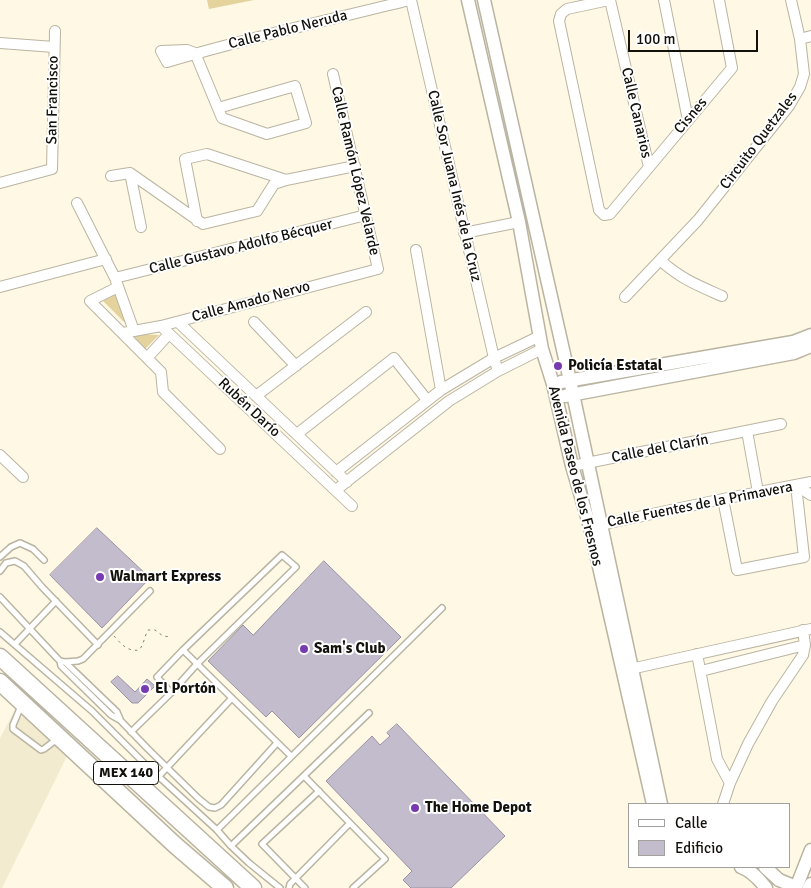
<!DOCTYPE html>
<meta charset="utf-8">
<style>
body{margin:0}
#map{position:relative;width:811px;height:888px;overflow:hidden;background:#fef8e4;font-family:Signika,sans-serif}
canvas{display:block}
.legend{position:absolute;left:628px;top:803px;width:162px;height:65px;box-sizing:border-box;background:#fff;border:1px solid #a1a09d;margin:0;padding:6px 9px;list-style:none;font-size:15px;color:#13110b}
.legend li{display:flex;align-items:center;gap:10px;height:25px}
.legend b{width:25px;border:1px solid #a1a09d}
.scale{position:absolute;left:628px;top:30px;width:130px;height:22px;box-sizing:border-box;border:2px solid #13110b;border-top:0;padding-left:6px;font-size:15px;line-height:18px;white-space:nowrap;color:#13110b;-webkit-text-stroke:4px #fff;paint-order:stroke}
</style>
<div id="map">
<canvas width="811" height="888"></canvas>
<ul class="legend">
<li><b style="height:6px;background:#fff"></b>Calle</li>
<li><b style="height:14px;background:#c3bccd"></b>Edificio</li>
</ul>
<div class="scale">100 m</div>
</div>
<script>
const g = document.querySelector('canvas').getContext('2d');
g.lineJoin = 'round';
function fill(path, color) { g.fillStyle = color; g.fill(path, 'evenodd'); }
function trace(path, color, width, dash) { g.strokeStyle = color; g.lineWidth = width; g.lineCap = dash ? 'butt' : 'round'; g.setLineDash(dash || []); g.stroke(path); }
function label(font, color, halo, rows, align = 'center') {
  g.font = font + ' Signika,sans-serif'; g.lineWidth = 4; g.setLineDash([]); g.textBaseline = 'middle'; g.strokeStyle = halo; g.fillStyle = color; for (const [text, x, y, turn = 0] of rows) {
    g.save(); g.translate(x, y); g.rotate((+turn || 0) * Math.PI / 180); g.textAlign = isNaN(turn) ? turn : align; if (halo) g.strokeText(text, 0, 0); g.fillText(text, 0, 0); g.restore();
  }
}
const built = new Path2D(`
 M17 706 67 756 2 888H0V738Z`);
const green = new Path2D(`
 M207 0H254L209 9Z
 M116 290 129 321 124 322 99 297Z
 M132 334 159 335 145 349Z`);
const building = new Path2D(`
 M97 528 150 578 102 628 50 575Z
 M324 561 401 637 299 738 272 711 266 717 208 661 243 625 253 635Z
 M118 676 135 692 147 679 155 686 138 703H132L111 682Z
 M397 724 505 836 451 888H411L403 880 412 871 326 781 372 736 380 745 390 736 387 733Z`);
const path = new Path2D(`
 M114 636C121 644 128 652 139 650 144 645 144 637 148 630H155L163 636 171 637`);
const service = new Path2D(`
 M0 557 11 547 20 543 33 549 44 560
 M0 571 6 563 15 561 24 566 42 587 98 645
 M0 597 57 658 60 661 65 662 117 712 120 719
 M0 632 92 711 145 764 217 830 231 846 249 863 280 888
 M15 644 56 601
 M183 650 291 756
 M60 661 61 666 111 715 120 720 148 749 198 798 209 807 215 808 221 805 277 743
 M65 662 78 661 83 659 150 591
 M21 706 13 725V729L41 750 44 749 57 739
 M131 732 171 693 197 664 296 567 282 555 183 650 157 677 171 693
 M159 776 232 698
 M304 776 385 859 353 888
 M217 830 442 608
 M231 846 369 713
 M289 888 290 884 350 823
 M305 888 262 844 319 791`);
const minor = new Path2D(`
 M411 0 494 358 498 371
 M609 0 567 9 561 14 559 21 599 210 604 215 610 214 732 68 719 0
 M610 0 649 167
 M664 0 688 120
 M800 39 811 36
 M0 43 54 47
 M218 108 295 86 306 123 267 134 222 118 195 53 187 50 161 51 167 62C247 38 329 20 410 0
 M130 173 141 227
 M111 176 130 173 203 224 257 211 274 184 286 180 355 166
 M0 183 52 169 55 31
 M77 203 115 278 134 331
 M197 221 185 159 207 154 286 180
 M464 233 519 222
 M416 250 441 390
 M660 260C681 279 697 285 722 296
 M115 278 366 215
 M0 287 106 259
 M118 287 90 301 161 372 163 392 220 449
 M625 297 698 220 789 106 800 87 804 74 800 39 791 0
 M178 322 347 482
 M254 322 296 366
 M161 326 352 506
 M123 333 161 326 378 269 333 74
 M147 358 169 334
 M256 396 366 312
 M747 431 758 492
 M297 434 394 358 427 400
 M0 455 23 477
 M572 466 781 424
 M336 472 441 390 494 358 540 336
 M796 485 811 495
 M336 490 449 401 498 371 542 349
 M723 499 737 570 804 557 796 485
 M595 526 723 499 811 482
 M697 654 717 759 730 783
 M626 670 811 629
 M701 671 805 645
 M723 804 730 783 748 744 772 701 803 655 805 645 803 630`);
const tertiary = new Path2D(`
 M468 0 519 222 542 349 553 384 572 466 590 527 653 804
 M484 0 573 394 661 804
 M561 382 793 342 811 335
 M565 396 794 353 811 346
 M741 867C752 871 759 879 766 888
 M765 867 779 880 796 887
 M796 888 811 850
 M809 888 811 884`);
const trunk = new Path2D(`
 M0 657 253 888
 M0 682 175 845 225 888`);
const markers = [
 [558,366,5,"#773ab0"],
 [100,577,5,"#773ab0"],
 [304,649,5,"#773ab0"],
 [145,689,5,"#773ab0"],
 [415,808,5,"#773ab0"]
];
const shields = [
 [126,773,65]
];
const shieldNames = [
 ["MEX 140",126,773]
];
const streetNames = [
 ["Calle Pablo Neruda",288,30,-14],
 ["San Francisco",53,100,-89],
 ["Calle Canarios",636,113,77],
 ["Cisnes",691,116,-50],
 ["Circuito Quetzales",759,141,-53],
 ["Calle Ramón López Velarde",355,171,77],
 ["Calle Sor Juana Inés de la Cruz",454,186,77],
 ["Calle Gustavo Adolfo Bécquer",241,247,-14],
 ["Calle Amado Nervo",251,302,-15],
 ["Rubén Darío",249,408,43],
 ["Calle del Clarín",660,449,-11],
 ["Avenida Paseo de los Fresnos",575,476,76],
 ["Calle Fuentes de la Primavera",700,505,-11]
];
const poiNames = [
 ["Policía Estatal",568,366],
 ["Walmart Express",110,577],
 ["Sam's Club",314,649],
 ["El Portón",155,689],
 ["The Home Depot",425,808]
];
fill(built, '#f2ebd0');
fill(green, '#e4d39d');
fill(building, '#c3bccd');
trace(building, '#9992a4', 1);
trace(service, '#bab4a2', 8);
trace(minor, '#bab4a2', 12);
trace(tertiary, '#bab4a2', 15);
trace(trunk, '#bab4a2', 19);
trace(path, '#868275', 1, [2.5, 4]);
trace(service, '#fff', 5);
trace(minor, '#fff', 10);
trace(tertiary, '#fff', 12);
trace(trunk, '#fff', 16);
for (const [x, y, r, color] of markers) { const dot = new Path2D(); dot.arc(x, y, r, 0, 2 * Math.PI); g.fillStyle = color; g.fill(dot); trace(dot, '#fff', 2); }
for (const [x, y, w] of shields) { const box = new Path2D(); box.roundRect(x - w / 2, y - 11.5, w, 23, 4); g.fillStyle = '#fff'; g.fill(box); trace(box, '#13110b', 1); }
label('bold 14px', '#13110b', null, shieldNames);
label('15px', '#13110b', '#fff', streetNames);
label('bold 15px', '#13110b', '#fff', poiNames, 'left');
</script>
